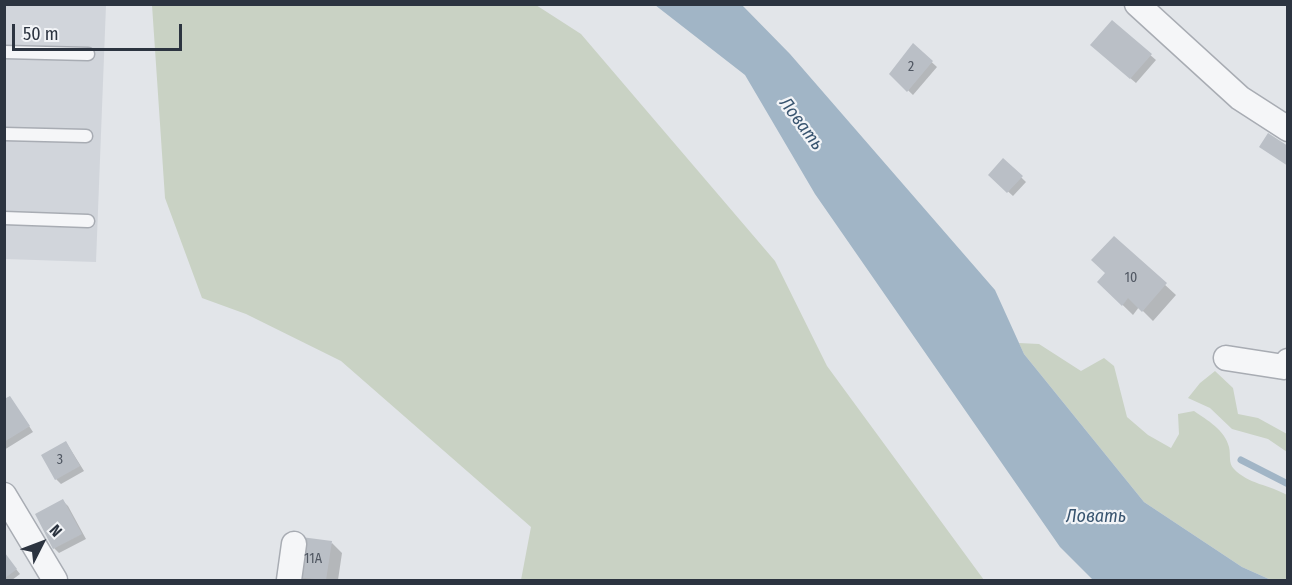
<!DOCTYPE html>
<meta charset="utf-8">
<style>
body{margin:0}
#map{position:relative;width:1292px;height:585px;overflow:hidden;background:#e2e5e9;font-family:"Fira Sans Condensed",sans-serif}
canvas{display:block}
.frame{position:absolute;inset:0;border:6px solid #2c3440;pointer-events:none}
.north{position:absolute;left:12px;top:513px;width:60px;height:60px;-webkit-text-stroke:4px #f2f4f7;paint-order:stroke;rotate:48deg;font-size:16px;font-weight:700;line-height:24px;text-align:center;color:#2c3440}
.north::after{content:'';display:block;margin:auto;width:21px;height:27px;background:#2c3440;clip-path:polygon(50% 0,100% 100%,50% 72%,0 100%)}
.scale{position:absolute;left:12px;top:24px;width:170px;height:27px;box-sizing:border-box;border:3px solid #2c3440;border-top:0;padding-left:8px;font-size:18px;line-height:21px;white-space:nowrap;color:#2c3440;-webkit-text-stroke:4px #f2f4f7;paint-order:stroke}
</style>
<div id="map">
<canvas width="1292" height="585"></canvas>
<div class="frame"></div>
<div class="north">N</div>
<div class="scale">50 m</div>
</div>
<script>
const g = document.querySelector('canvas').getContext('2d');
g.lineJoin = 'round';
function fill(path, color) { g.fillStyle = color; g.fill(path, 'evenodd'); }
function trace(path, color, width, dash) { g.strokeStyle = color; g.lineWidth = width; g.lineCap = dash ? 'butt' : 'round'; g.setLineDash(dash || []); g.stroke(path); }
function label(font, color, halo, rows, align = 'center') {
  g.font = font + ' "Fira Sans Condensed",sans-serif'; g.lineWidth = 4.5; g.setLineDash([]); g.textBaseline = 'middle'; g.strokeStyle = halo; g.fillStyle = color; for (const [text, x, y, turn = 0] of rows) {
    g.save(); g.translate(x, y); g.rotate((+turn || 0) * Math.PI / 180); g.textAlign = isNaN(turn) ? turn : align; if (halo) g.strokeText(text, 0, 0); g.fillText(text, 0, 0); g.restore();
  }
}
const built = new Path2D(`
 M5 5H106L96 262 5 259Z`);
const green = new Path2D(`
 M152 5H536L581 34 775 261 827 366 984 580H521L531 527 341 361 246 314 202 298 165 198Z
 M1019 343 1039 344 1081 371 1104 358 1114 366 1127 417 1148 435 1171 448 1179 434 1178 414 1194 411C1207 420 1225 430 1229 447 1231 455 1228 463 1234 469 1248 484 1270 485 1287 495V580H1271L1242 567 1144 502 1024 354Z
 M1215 371 1233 388 1238 414 1258 418 1287 434V452L1268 439 1232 429 1210 408 1188 398 1200 383Z`);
const water = new Path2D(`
 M655 5H742L790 54 995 290 1024 354 1144 502 1242 567 1271 580H1093L1060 547 815 194 745 75Z`);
const shadow = new Path2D(`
 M1112 22 1156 60 1136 83 1097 50Z
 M913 45 937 67 913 95 891 74Z
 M1003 160 1026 182 1013 196 990 175Z
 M1114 238 1176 295 1153 321 1139 307 1133 315 1099 282 1106 274Z
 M10 397 33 432 4 450V401Z
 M66 442 84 471 61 484 56 479Z
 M63 501 68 506 86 539 59 553 54 548Z
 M332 543 342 553 338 580H301L296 576Z
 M4 554 20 574 12 580H4Z`);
const stream = new Path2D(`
 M1241 460 1288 484`);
const building = new Path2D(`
 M1112 20 1152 54 1130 79 1090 45Z
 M913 43 933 61 907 92 889 74Z
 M1268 133 1288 146V166L1259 147Z
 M1003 158 1023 176 1007 193 988 175Z
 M1114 236 1167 283 1142 312 1128 298 1122 306 1097 282 1105 273 1091 260Z
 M10 396 30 426 4 442V399Z
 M66 441 80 466 55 480 41 455Z
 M63 499 82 534 53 549 35 514Z
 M301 537 332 541 326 580 295 577Z
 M5 553 17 569 5 578Z`);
const service = new Path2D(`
 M4 52 88 54
 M4 134 86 136
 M4 218 88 221`);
const minor = new Path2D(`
 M1137 4 1240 98 1288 129
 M1226 358 1284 367 1288 361
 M4 495 55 580
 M289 580 294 544`);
const numberNames = [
 ["2",911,67],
 ["10",1131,278],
 ["3",60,460],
 ["11А",313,559]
];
const waterNames = [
 ["Ловать",801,124,53],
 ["Ловать",1096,517]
];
fill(built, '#d1d5db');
fill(green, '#c9d2c4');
fill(water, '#a1b5c6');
fill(shadow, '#0003');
trace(stream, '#a1b5c6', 7);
fill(building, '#babfc6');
trace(service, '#a8acb3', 15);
trace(minor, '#a8acb3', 27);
trace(service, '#f5f6f8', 12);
trace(minor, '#f5f6f8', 24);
label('14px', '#505762', null, numberNames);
label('italic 18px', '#395570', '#f2f4f7', waterNames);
</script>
